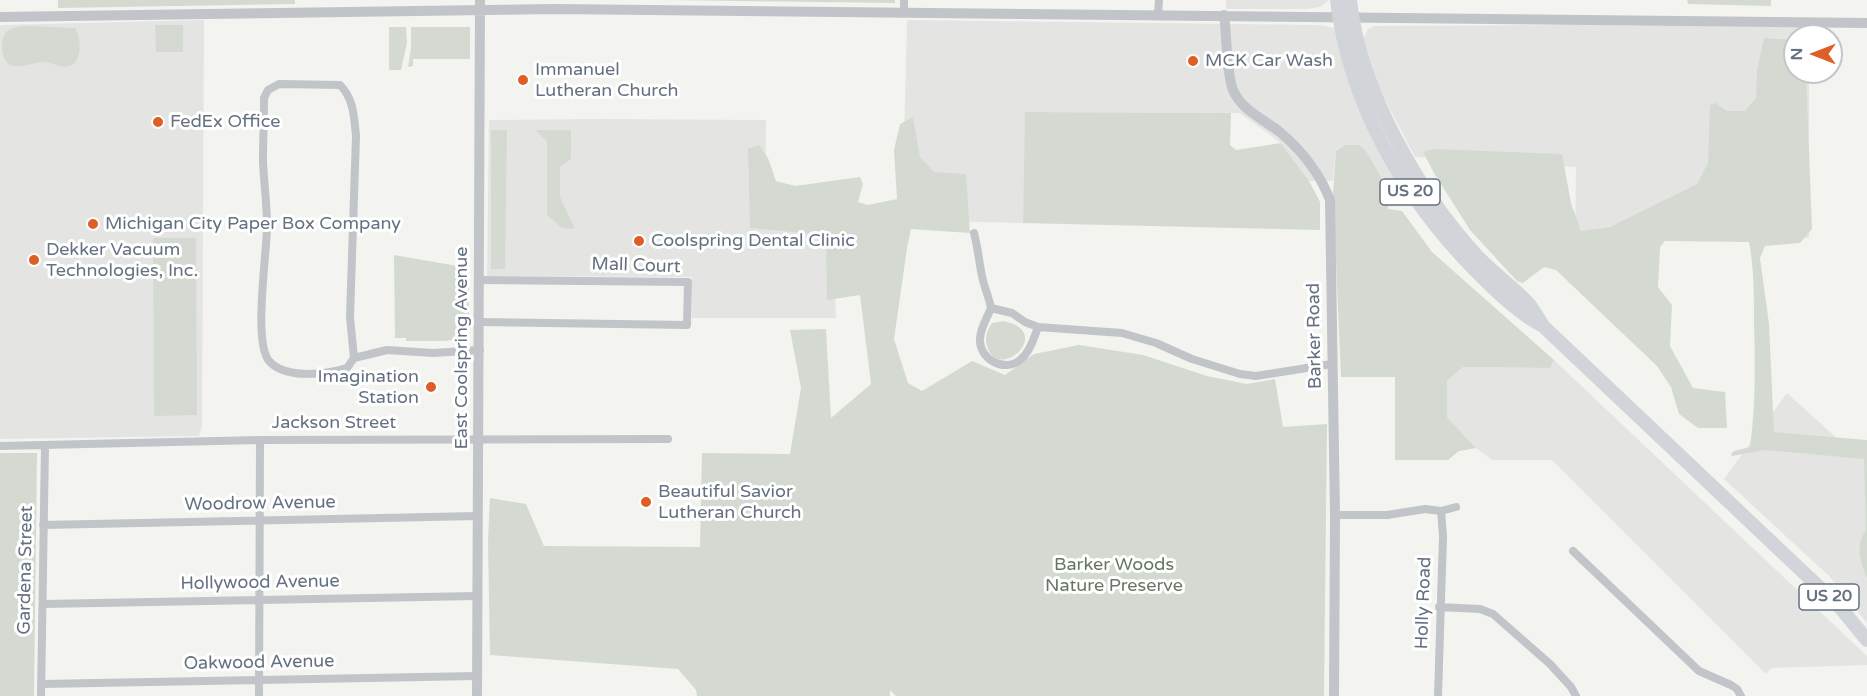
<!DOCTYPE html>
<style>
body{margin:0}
#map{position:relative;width:1867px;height:696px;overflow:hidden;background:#f3f4ef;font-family:"Varela Round",sans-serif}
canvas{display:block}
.north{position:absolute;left:1783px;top:24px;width:60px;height:60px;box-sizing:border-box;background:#fff;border:2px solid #c1c6cc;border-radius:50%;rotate:270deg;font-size:16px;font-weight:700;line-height:24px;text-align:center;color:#637180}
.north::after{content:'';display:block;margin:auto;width:21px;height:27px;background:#dd5f26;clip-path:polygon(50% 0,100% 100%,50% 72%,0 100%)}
</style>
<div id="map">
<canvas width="1867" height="696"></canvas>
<div class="north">N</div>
</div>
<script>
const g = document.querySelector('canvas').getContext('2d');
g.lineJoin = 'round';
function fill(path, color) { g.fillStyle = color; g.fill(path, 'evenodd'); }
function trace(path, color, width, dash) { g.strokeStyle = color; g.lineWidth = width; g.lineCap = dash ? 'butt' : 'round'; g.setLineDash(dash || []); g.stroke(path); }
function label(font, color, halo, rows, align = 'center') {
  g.font = font + ' "Varela Round",sans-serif'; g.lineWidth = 6; g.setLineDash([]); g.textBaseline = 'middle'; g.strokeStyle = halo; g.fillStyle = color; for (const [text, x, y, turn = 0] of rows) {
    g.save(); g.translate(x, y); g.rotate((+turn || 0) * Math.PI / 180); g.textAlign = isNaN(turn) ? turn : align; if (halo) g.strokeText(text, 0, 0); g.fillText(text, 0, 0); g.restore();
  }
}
const built = new Path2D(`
 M1226 0H1329L1320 7 1307 9H1226Z
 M204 20 202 426 199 436 0 439V25Z
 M907 20 1320 25 1334 28 1339 36 1396 179 1389 190 1366 151 1359 145H1345L1336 151 1333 181H1309L1281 143 1240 113 1026 112 1023 223 902 220Z
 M1578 25 1809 27V36H1795V72H1809V238L1575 239 1576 167 1415 157 1378 86 1363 40 1368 29 1374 26Z
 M602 119 766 120 765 229 833 232 836 318H692V277L487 276 489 120Z
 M1554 360 1867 656V665L1771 668 1766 674 1552 460H1492L1476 448 1447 417 1446 382 1463 367 1550 368Z
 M1787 393 1840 441 1867 445V623L1830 577 1724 479Z`);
const green = new Path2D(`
 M58 0H295V4L58 8Z
 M662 0H895V3Z
 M1687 0H1771V6L1688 4Z
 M155 25H183V52H156Z
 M25 26 75 28C81 37 83 62 70 66 62 69 51 62 42 62 32 63 19 69 10 65 0 59 0 38 7 31 12 27 19 27 25 26Z
 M389 27H406L407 43 401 70H389Z
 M411 27H470V59H413V66L408 67 411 48Z
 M1764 38 1795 40V72H1806L1812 229 1800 243 1765 246 1760 258 1769 324 1774 432 1867 440V578C1860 561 1855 546 1866 530L1864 459 1765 450 1732 456 1731 454 1734 451 1750 447C1756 405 1755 363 1754 321 1754 295 1754 267 1749 242L1665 241 1660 247 1658 287 1672 305 1670 346 1693 388 1725 392 1727 428H1698L1679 414 1671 387 1657 366 1556 270 1544 267 1523 283 1517 281 1470 230 1434 173 1423 152 1434 149 1562 154 1571 203 1581 231 1610 227 1697 184 1708 163 1710 105 1716 103 1727 111H1745L1756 98 1757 71Z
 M1025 112 1231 113 1230 145 1236 150 1281 143 1309 181 1320 202V230L1023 223Z
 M913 117 920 157 934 172 966 174 970 233 911 229 907 248 894 339 908 383 922 391 972 361 1005 375 1034 354 1079 345 1143 355 1207 376 1247 384 1275 379 1283 427 1327 424 1324 696H896L890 690V696H697L696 690 678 669 490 655 488 542 490 498 526 504 544 546 700 547 702 453 790 454 801 388 790 330 826 329 831 418 871 384 860 295 827 300 826 241 823 235 750 228 748 149 759 145 768 158 776 181 795 186 860 177 863 184 858 202 868 205 897 199 894 150 900 124Z
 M491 130H507L505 269H491Z
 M535 130H571V159L560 167V197L575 229 562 228 547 215V141Z
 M1345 145H1359L1366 151 1389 190 1388 209 1402 211 1432 252 1554 360 1550 368 1463 367 1447 381V417L1476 448 1459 451 1448 460H1395V377H1341L1333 194 1336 151Z
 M153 238H196L197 415 154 416Z
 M394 255 469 268V324L462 338 446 341H406V338H395Z
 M1003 321C1055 331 1001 381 988 349 984 339 986 332 992 323Z
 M0 453H37L34 696H0Z`);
const minor = new Path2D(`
 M904 13V0
 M1158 15 1159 0
 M974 233C978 248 979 262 982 276 984 287 989 297 991 308L1012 313 1025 322 1038 327 1122 333 1156 343 1192 359 1240 374 1256 376 1332 364
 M479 280 688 282 687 325 479 322
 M991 308C987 318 980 329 980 339 979 359 1004 373 1020 360 1030 352 1034 338 1038 327
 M354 358 350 317 356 136C354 117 354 99 340 85L279 84 268 90 264 98C264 119 263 141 263 162 264 183 267 204 267 226 267 253 253 342 269 361 286 380 326 374 347 368L354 358 387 350 433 353 480 350
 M0 446 260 440 668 439
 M1335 515H1387L1425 509 1441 511 1456 507
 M43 525 478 516
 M1573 551 1699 671 1731 685 1737 689 1741 696
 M43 604 477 596
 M1439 607 1480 609 1493 614 1550 664 1571 687 1576 696
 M41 684 477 676
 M41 696 45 445
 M259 696 260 440
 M1438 696 1443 536 1441 511`);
const tertiary = new Path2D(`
 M1224 15C1227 35 1226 72 1233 90 1242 111 1264 119 1281 133 1302 151 1320 174 1330 200L1335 515 1334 696
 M0 17 555 9 1867 23
 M477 696 480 0`);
const primary = new Path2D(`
 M1337 0C1349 103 1403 197 1475 270 1495 290 1516 311 1541 325
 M1350 0C1359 88 1418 192 1477 256 1493 273 1512 286 1528 303 1534 310 1538 318 1543 326L1839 606 1867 640`);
const markers = [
 [1193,61,6,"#dd5f26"],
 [523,80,6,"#dd5f26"],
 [158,122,6,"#dd5f26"],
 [93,224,6,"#dd5f26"],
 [639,241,6,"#dd5f26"],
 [34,260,6,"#dd5f26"],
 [431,387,6,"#dd5f26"],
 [646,502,6,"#dd5f26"]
];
const shields = [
 [1410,192,60],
 [1829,597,60]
];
const shieldNames = [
 ["US 20",1410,192],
 ["US 20",1829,597]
];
const poiNames = [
 ["MCK Car Wash",1205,61],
 ["Immanuel",535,70],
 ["Lutheran Church",535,91],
 ["FedEx Office",170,122],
 ["Michigan City Paper Box Company",105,224],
 ["Coolspring Dental Clinic",651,241],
 ["Dekker Vacuum",46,250],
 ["Technologies, Inc.",46,271],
 ["Imagination",419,377,"right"],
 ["Station",419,398,"right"],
 ["Beautiful Savior",658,492],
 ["Lutheran Church",658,513]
];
const streetNames = [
 ["Mall Court",636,266,2],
 ["Barker Road",1315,336,-91],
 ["East Coolspring Avenue",462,348,-90],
 ["Jackson Street",334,423],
 ["Woodrow Avenue",260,504,-1],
 ["Gardena Street",26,570,-89],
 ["Hollywood Avenue",260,583,-1],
 ["Holly Road",1424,603,-88],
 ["Oakwood Avenue",259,663,-1]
];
const parkNames = [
 ["Barker Woods",1114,565],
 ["Nature Preserve",1114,586]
];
fill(built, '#e4e5e3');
fill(green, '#d4dad1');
trace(minor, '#c1c4c8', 8);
trace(tertiary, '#c1c4c8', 10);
trace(primary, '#d1d5da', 14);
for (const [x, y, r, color] of markers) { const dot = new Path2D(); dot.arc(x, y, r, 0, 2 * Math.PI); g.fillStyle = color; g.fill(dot); trace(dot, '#fff', 2); }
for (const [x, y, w] of shields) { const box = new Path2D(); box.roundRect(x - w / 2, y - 13, w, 26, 4.5); g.fillStyle = '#fff'; g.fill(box); trace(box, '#637180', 1.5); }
label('bold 16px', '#637180', null, shieldNames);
label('18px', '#637180', '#fff', poiNames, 'left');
label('18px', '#637180', '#fff', streetNames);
label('18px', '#657762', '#fff', parkNames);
</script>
